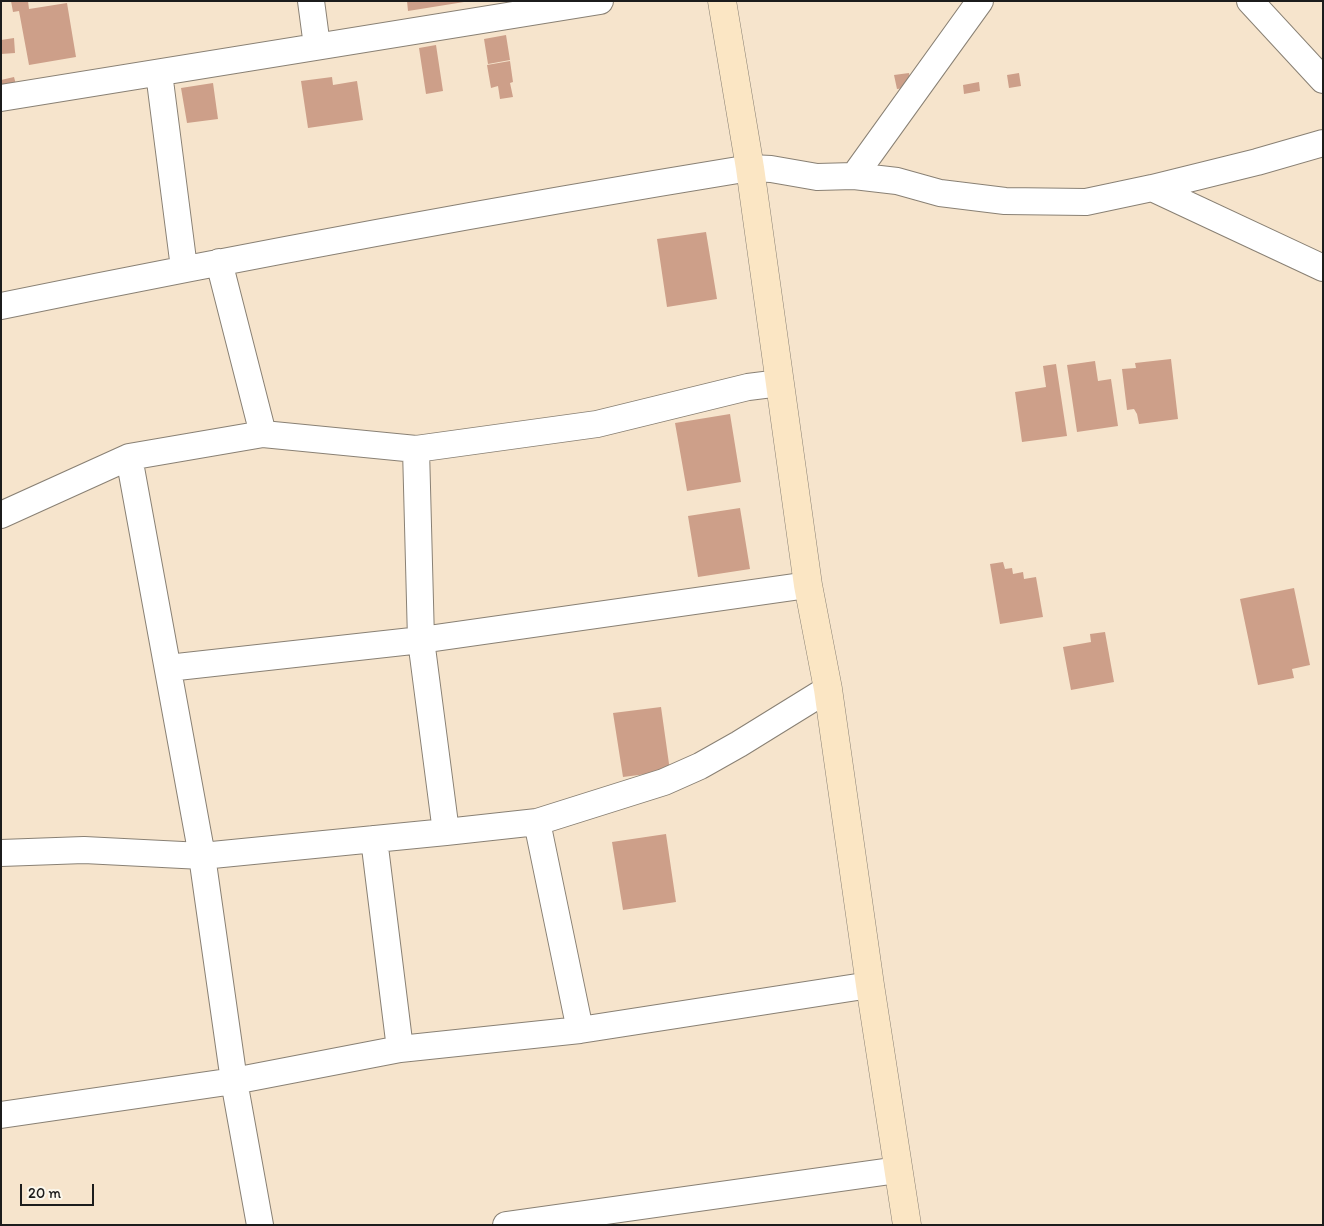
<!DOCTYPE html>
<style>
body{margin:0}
#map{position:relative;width:1324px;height:1226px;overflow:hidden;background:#f6e4cc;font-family:Itim,sans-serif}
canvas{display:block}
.frame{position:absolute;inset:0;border:2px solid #1c1c1c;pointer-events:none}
.scale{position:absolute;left:20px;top:1184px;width:74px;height:22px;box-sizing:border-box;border:2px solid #1c1c1c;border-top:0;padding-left:6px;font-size:15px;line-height:18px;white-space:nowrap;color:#1c1c1c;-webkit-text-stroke:4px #fbf7ec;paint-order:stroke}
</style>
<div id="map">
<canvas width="1324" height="1226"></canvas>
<div class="frame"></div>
<div class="scale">20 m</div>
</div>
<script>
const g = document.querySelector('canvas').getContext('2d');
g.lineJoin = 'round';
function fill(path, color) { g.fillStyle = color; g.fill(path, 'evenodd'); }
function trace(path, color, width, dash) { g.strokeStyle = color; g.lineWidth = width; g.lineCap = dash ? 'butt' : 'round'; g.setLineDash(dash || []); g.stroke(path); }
const building = new Path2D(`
 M11 1H28L29 9 67 3 76 57 29 65 19 11 13 12Z
 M407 1H463L464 2 408 11Z
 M506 35 510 60 488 64 484 39Z
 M14 38 15 53 1 54V40Z
 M436 45 443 91 426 94 419 48Z
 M510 61 513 82 510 83 513 97 500 99 498 86 491 88 487 65Z
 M909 73 911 87 897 89 894 75Z
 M1019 73 1021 86 1009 88 1007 75Z
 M14 77 17 88 1 92V80Z
 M332 77 333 85 357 81 363 120 308 128 301 81Z
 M979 82 980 91 964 94 963 85Z
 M213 83 218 119 187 123 181 88Z
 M706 232 717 299 667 307 657 239Z
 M1171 359 1178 419 1139 424 1137 414 1134 409 1127 410 1122 369 1136 368 1135 363Z
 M1095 361 1098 381 1111 379 1118 426 1077 432 1067 365Z
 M1056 364 1067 436 1022 442 1015 392 1046 387 1043 366Z
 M730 414 741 482 687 491 675 423Z
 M740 508 750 569 698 577 688 516Z
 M1003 562 1005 569 1012 568 1013 574 1023 572 1024 579 1036 577 1043 617 1000 624 990 564Z
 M1294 588 1310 665 1292 669 1294 678 1258 685 1240 599Z
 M1105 632 1114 682 1071 690 1063 647 1091 642 1090 634Z
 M661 707 670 771 623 777 613 713Z
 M666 834 676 902 623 910 612 842Z`);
const street = new Path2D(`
 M311 1 317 46
 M1250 1 1323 80
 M159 73 184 268
 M1 98 600 1
 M854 176 980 1
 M1152 188 1323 268
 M219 262 263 434
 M1 306C250 255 499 209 750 168L771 169 817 177 854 176 897 181 940 193 1005 201 1086 202 1152 188 1257 162 1323 143
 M416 449 421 640 446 832
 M129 457 202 856 234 1081 260 1225
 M1 515 129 457 263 434 416 449 597 424 748 387 780 383
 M168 668 421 640 808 585
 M537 822 580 1030
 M374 839 400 1049
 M1 853 84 850 202 856 446 832 537 822 664 782 700 766 739 744 828 689
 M1 1115 234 1081 400 1049 580 1030 870 985
 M506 1225 898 1170`);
const secondary = new Path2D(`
 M722 1 750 168 808 585 828 689 870 985 907 1225`);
fill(building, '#cd9f89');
trace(street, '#898074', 28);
trace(secondary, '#898074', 29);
trace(street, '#fff', 26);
trace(secondary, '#fbe6c4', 28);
</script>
